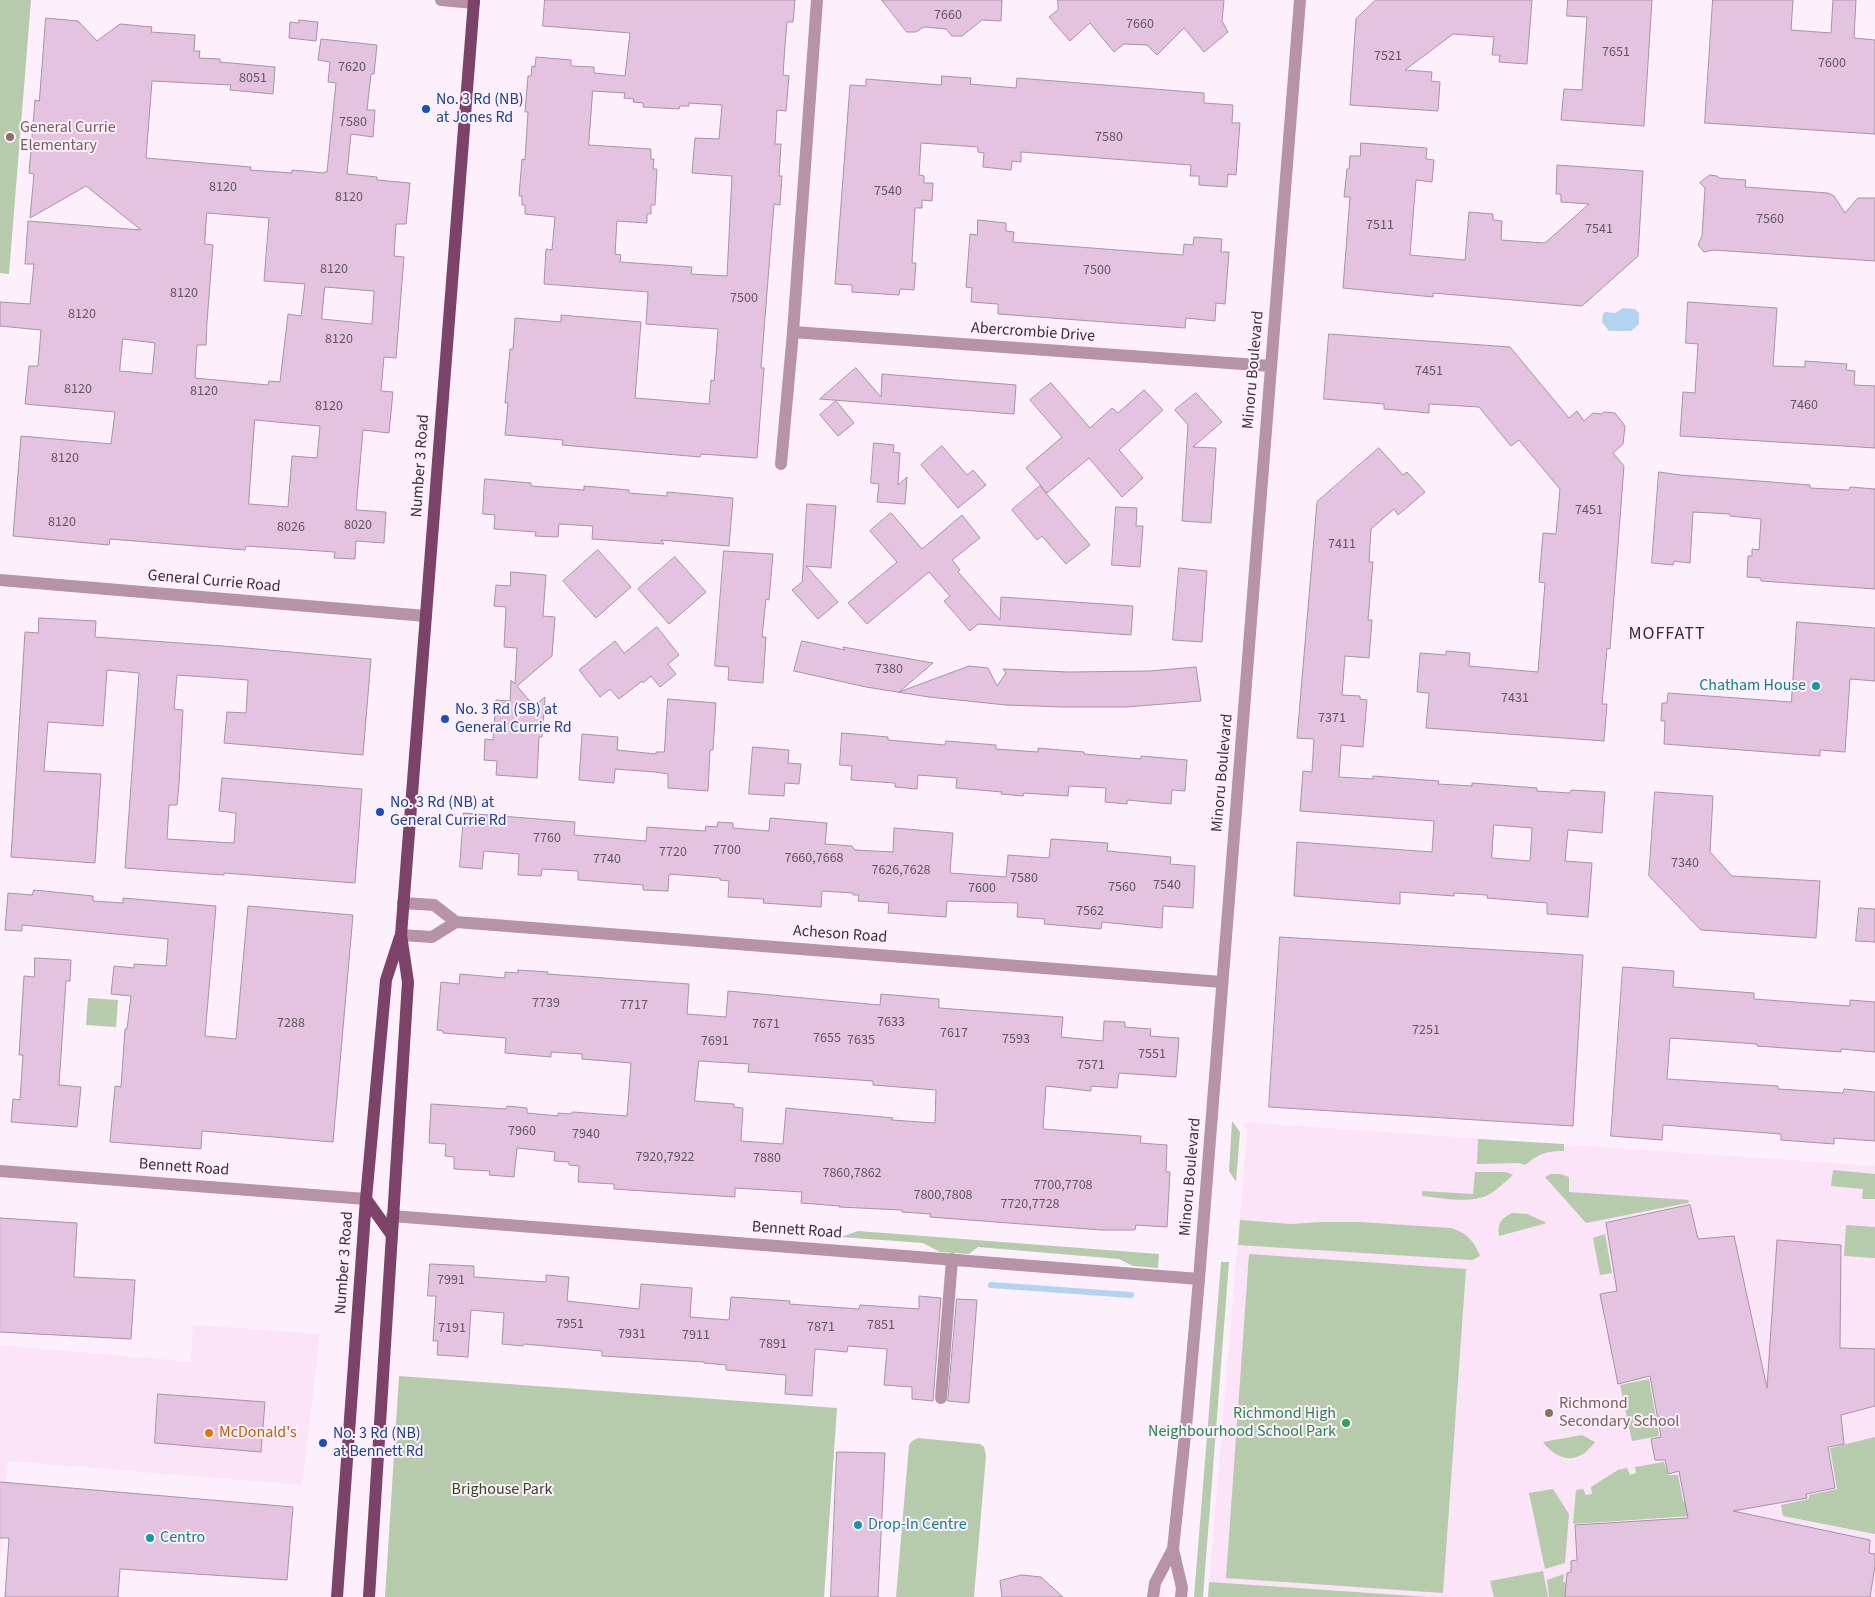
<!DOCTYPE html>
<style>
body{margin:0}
canvas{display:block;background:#feeffc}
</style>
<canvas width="1875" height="1597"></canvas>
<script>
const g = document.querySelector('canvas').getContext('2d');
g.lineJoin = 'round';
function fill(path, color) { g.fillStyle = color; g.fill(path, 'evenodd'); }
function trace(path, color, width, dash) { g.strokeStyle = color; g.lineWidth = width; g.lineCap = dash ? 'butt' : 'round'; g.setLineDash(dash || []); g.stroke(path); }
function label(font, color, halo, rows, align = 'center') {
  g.font = font + ' "Source Sans 3",sans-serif'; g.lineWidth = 4; g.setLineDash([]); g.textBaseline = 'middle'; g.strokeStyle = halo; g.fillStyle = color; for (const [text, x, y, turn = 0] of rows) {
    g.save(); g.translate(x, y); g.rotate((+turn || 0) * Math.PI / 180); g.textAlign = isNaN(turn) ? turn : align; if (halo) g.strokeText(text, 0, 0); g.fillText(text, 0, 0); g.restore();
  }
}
const built = new Path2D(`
 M1242 1122 1875 1166V1597H1208L1247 1132Z
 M193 1325 320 1334 302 1485 8 1461 0 1565V1345L191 1362Z`);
const green = new Path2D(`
 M0 0H31L9 274 0 273Z
 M88 998 118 1000 116 1027 86 1025Z
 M1232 1121 1240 1132 1236 1182 1229 1171Z
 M1478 1139 1564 1144V1151C1545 1151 1539 1154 1525 1165L1519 1163 1477 1164Z
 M1833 1170 1875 1174V1199H1862L1863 1189 1831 1186Z
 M1475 1172H1506L1513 1175C1505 1182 1497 1190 1488 1195 1470 1204 1442 1198 1422 1196V1191L1473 1194Z
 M1551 1174H1560L1569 1177V1192L1689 1200 1688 1203 1677 1205 1586 1223 1545 1177Z
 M1512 1213 1527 1214 1547 1223 1499 1236C1497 1223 1501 1219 1512 1213Z
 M1240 1220 1291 1224 1322 1222H1360L1451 1228C1467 1233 1474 1241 1480 1256L1472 1260 1238 1245Z
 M1846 1225 1875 1227V1258L1844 1256Z
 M858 1231 1159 1254 1158 1268 1133 1266 1119 1259 978 1247 969 1254 940 1252 923 1243 841 1237Z
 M1605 1234 1612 1273 1600 1275 1593 1238Z
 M1249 1254 1466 1269 1443 1593 1226 1578Z
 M1221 1262H1229L1203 1597H1194Z
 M399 1376 837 1408 824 1597H385Z
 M1649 1379 1659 1436 1632 1441 1620 1385Z
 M1582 1435 1595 1442C1579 1464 1559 1463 1543 1442Z
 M1875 1437V1534L1783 1516 1781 1505 1809 1499V1495L1837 1489 1830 1448Z
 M918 1438 980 1444 984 1447 986 1456 974 1597H896L909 1445 912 1441Z
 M1664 1462 1668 1475H1678L1683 1501 1687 1503 1690 1516 1573 1524 1576 1490 1583 1489 1586 1495 1592 1494 1591 1487 1618 1470 1627 1468 1630 1475 1636 1473 1635 1467Z
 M1553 1489 1569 1514 1565 1563 1545 1569 1529 1493Z
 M1543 1571 1548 1597H1494L1490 1581Z
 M1564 1574 1563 1582H1566L1565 1597H1549L1547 1580Z
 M1209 1582 1428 1597H1208Z`);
const water = new Path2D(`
 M1623 308 1635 309 1639 313V324L1631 331H1609L1602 322 1603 314 1605 312 1615 313Z`);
const stream = new Path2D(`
 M991 1285 1131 1295`);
const building = new Path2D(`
 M545 0H795L793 22H787L785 45 783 75 789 76 786 111 777 110 775 144H781L779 176H782L780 205 774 204 761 368H764L757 458 701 454 700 457 562 445 563 440 505 435 508 403H505L510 349H513L515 318 561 322V315L641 322 635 398 709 404 711 380 714 381 718 329 646 324 648 292 544 284 546 249 552 250 555 217 525 214V205H522V196H519L522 159 525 160 528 112H525L528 76H531L532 66 535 67 536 57 571 60V66L594 67V73L625 76 630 33 543 26ZM593 91 625 93 624 98 634 99 633 102 643 103V107L679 109 680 106H689V103L722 105 719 139 695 138 692 173 732 176 727 276 691 274 692 267 620 262 621 255 615 254 617 221 647 223V214H651V205H655L657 169H653L654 159H651V149L589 145Z
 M882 0H1002L1001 21 982 20 962 36H952L946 29 924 27 916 32H907Z
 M1058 0H1224L1222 21 1228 32 1204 52 1184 28 1157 55 1147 45 1124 44 1114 52 1090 23 1070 41 1049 17 1058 10Z
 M1376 0H1532L1527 64 1499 62 1500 55H1492L1494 37 1453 34 1405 70 1432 72 1431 81 1440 82 1438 111 1350 105 1356 19Z
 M1568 0H1652L1644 126 1561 120 1564 89 1582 90 1587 17 1567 16Z
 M1713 0H1793L1791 30 1831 33 1833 0H1856L1854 38 1875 40V134L1705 123Z
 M46 18 78 21 97 41 120 24 152 27 151 32 195 35 194 51H200L199 58 220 59V62L275 67 273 94 230 90 231 85 152 81 146 158 251 167 250 170 292 173V170L324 173V172H327L336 83 328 82 330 62 318 60 321 39 377 45 374 74H371L367 110H375L373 137 351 134 347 174 377 177V180L410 183 406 224H396L394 256 404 257 396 358 384 357 381 391 393 392 389 433 363 430 356 510 386 512 384 543 356 541 355 559 334 558 335 552 246 546 245 550 110 539 109 545 13 536 21 436 111 444 115 412 25 404 29 366H38L41 330 0 326V302L30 304 34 264H25L28 221 141 230 86 186 30 218 34 174 29 173 35 100 39 101ZM207 213 269 218 264 281 305 284 301 316 288 314 280 382 269 381 268 385 195 378 197 345H206L207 322 213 245 205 244ZM325 287 374 291 372 324 322 319ZM123 339 155 343 152 374 120 371ZM255 420 320 426 317 458 292 456 288 507 249 504Z
 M299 20 318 22 316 41 289 38 290 22 299 23Z
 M942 76 971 78 970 84 1016 88 1017 78 1204 93V103L1233 105 1232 123H1240L1236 175 1228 174 1227 187 1199 185V176H1190L1191 165 1021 152V162L1012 161 1011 170 983 167 984 153 978 152V147L921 143 919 175 924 176V183H933L932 201 922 200V208H915L912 263H916L914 290 900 289 899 295 852 292V285L835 284 850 85 866 86V79L941 85Z
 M1361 143 1427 148 1426 159 1434 160 1432 182 1416 180 1410 255 1465 260 1469 212 1493 214V220L1502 221 1501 240 1545 243 1589 204 1561 202V194H1556L1557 165 1643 171 1638 256 1582 306 1433 293V297L1343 288 1350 197H1344L1347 169H1349L1350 156H1360Z
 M1710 175 1717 176 1719 178 1746 180 1745 187 1828 193 1834 196 1845 213 1858 198H1875V261L1714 250 1704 252 1698 245 1702 236 1705 188 1700 183Z
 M978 220 1006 223V231L1014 232 1013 242 1183 255 1184 244 1193 245 1194 237 1222 239 1221 252H1229L1225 304 1216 303 1215 321 1186 318 1185 328 998 314V304L971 302 972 288 966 287 970 234 977 235Z
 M1688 302 1777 308 1773 366 1805 367V361L1847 364 1846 370 1855 371 1854 385 1875 386V448L1680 436 1683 392 1695 393 1698 344 1686 343Z
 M1329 334 1510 347 1569 418 1577 411 1584 421 1593 413 1601 414 1604 412 1615 413 1625 426 1623 444 1613 453 1624 466 1610 649 1607 648 1602 704H1607L1604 741 1426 728 1429 693 1417 692 1420 653 1446 655V651L1470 653 1469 666 1538 672 1545 583 1539 582 1543 533 1556 534 1560 489 1519 440 1511 446 1479 407 1429 404V413L1384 409V404L1324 399Z
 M856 368 881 397 882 374 1016 385 1014 414 820 399Z
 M1051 383 1090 428 1112 408 1118 413 1144 390 1163 410 1119 450 1143 478 1122 497 1089 458 1047 493 1026 468 1062 437 1030 400Z
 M1196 393 1222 422 1193 447 1216 448 1211 523 1182 521 1188 425 1175 410Z
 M836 401 854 423 838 436 820 415Z
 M874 443 894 445 893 452 900 453 898 485 907 477 905 504 877 502 879 484 871 483Z
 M942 446 967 475 973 470 986 485 958 508 921 465Z
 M1379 448 1403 475 1407 472 1425 492 1398 515 1394 509 1371 529 1369 562H1373L1368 620H1372L1369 658 1345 656 1342 695 1360 696V699L1367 700 1363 747 1341 745 1339 777 1373 779V776L1439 781 1438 784 1472 786V783L1537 788V791L1570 793 1571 790 1605 792 1602 833 1568 830 1565 861 1592 863 1588 917 1547 914V903L1487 898V895L1454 893V896L1400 892V904L1294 896 1297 842 1432 852 1434 821 1300 811 1303 771 1312 772 1314 739 1297 738 1317 502ZM1494 825 1532 828 1530 861 1492 858Z
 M1659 472 1680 475 1810 485V488L1849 490 1850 487 1875 489V589L1761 581V578L1747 577 1748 556H1752V549L1759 550 1761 519 1730 516V514L1693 512 1690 563 1674 561 1673 565 1652 563Z
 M485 479 531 483V486L584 490V486L629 490V493L667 496V492L733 498 729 546 661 540 664 544 592 539 593 526 559 524 558 537 535 536 536 532 494 529 495 515 483 514Z
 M1040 486 1090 545 1066 564 1042 536 1037 540 1012 510Z
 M807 504 836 506 831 568 806 566 838 602 818 619 792 590 802 582Z
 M1116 507 1137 508 1136 526H1143L1140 567 1112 565Z
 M891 513 922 549 962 515 980 538 952 560 960 570 958 572 1000 620 1001 597 1133 606 1131 635 978 624 970 631 944 601 950 596 929 572 867 624 848 603 897 562 870 531Z
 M598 550 631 587 596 618 563 581Z
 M724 551 773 554 769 600 766 599 762 637H766L763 683 728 680 729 667 715 666Z
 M675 557 706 592 669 624 638 589Z
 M1179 568 1207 571 1202 642 1173 640Z
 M511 572 546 575 543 616 555 617 552 656 517 686 534 706 545 697 542 737H539L537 778 496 775 497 761 484 760 485 739 493 740 496 700 510 701 511 680 515 684 517 648 504 647 506 607 494 606 496 585 510 586Z
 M39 618 96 621 95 637 223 646 371 659 363 755 224 743 227 712 246 713 248 680 177 675 174 709 183 710 179 784 177 805H169L167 839 234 843 236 813 219 811 222 778 362 789 355 883 224 873V875L125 868 139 673 107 670 103 726 48 722 44 771 101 774 95 863 11 857 25 632 38 633Z
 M1797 622 1875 628V681L1850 679 1845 752 1820 750V756L1664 744 1665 721H1661L1662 703H1667L1668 693 1791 702Z
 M657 627 679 655 668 664 676 674 660 687 651 676 643 683 642 681 619 699 610 689 600 697 579 670 615 641 624 653Z
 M802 641 845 650 843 647 933 663 899 692 969 666 988 668 997 686 1006 673 1003 669 1068 672 1149 671 1196 667 1201 701 1126 707H1063L1006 705 929 697 866 687 794 671Z
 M668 699 716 703 713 750H710L708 791 668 788V774L655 772 615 769 614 783 579 780 582 734 618 737 617 750 656 754V752H664Z
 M842 733 888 737V740L945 745 946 741 996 745V749L1038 752V748L1084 752V754L1141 759V756L1187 760 1185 791 1172 790 1171 804 1127 800V804L1105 802 1106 788 1069 786 1068 796 1024 793 1023 796 1001 794 1002 792 956 788 957 778 918 775 917 789 895 787V783L851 780 852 766 840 765Z
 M753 747 789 750 788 763 801 764 799 784 785 783 784 796 749 794Z
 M1655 792 1713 796 1710 852 1732 876 1820 881 1816 938 1701 930 1649 876Z
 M464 813 575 822 574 835 646 841 647 827 705 831 706 826 717 827 718 822 733 823V828L769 831 770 818 827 823 825 844 852 846 855 850 893 852 894 828 953 833 950 873 1006 877 1008 855 1049 858 1051 839 1108 843 1107 851 1171 857 1170 864 1195 866 1193 908 1163 906 1162 928 1102 922 1101 929 1044 924 1045 919 1017 917 1018 903 947 901 946 917 888 913 889 903 858 901 859 895H853V893L822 891 821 907 763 903 764 899 728 897 729 881 720 880V878L669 874 668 891 643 890V885L578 880V871L542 869 541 876 518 875 519 854 484 851 482 869 460 867Z
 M34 890 93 896V901L123 903V898L216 906 205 1036 236 1039 248 906 353 915 333 1142 202 1131 201 1149 110 1142 115 1086 121 1087 125 1029H127L131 996 111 994 114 966 134 968V964L166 966 168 939 22 925V931L5 930 8 893 32 895Z
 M1859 908 1875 909V942L1856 941Z
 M1280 937 1583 955 1573 1126 1269 1107Z
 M35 958 71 960 70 981H66L59 1085 81 1087 77 1127 11 1122 13 1099 20 1100 23 1055H19L24 976 34 977Z
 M1623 967 1674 971 1673 987 1754 993V999L1850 1006V1000L1875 1002V1052L1841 1049V1052L1757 1046V1044L1670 1038 1667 1079 1778 1086V1089L1843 1093 1844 1089 1875 1092V1141L1834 1138V1144L1781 1140V1134L1663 1125 1662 1140 1611 1136Z
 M518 970 548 972 547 974 689 984 687 1014 726 1017 728 991 880 1005 881 994 939 999V1008L1063 1017 1061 1037 1103 1041 1104 1021 1125 1022V1027L1151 1029 1150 1036 1179 1038 1176 1077 1119 1073 1117 1088 1091 1086V1091L1046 1086 1043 1129 1141 1136 1140 1143 1167 1145 1166 1172H1170L1167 1227 1136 1225 1135 1230H1101L930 1217 931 1214 902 1212V1210L839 1207 840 1206 801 1203 802 1192 735 1188V1197L614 1189V1184L578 1182 579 1166 569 1165V1162L554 1161 555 1152 517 1148 514 1177 489 1175 490 1171 454 1169V1157L445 1156 446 1144 429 1143 431 1104 506 1109 507 1106 527 1108V1113L558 1116V1113L570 1114 573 1112 627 1116 631 1063 582 1059V1054L551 1052V1057L505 1053 506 1038 443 1033V1031L437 1030 441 982 459 984 460 974 505 978V972L518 973ZM699 1061 749 1064 748 1072 873 1081V1085L936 1090 935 1123 892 1120 893 1118 786 1108 783 1144 741 1141 743 1108 734 1107V1104L695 1101Z
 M1690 1205 1698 1239 1734 1236 1767 1388 1777 1240 1841 1245 1840 1348 1875 1349V1406L1841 1415 1844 1444 1828 1447 1835 1488 1806 1494 1807 1498 1733 1511 1870 1540 1869 1553 1875 1554V1566L1870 1597H1565L1567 1573 1571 1572V1561L1577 1560 1575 1525 1688 1518 1679 1471 1668 1474 1665 1460H1655L1651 1439 1661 1437 1650 1376 1618 1384 1600 1294 1617 1291 1606 1223Z
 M0 1218 77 1223 74 1277 135 1280 131 1339 0 1332Z
 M430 1264 474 1266V1277L546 1282V1275L569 1277 567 1301 639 1309 641 1284 692 1288 690 1317 729 1320 731 1297 790 1301 789 1304 859 1309 860 1305 919 1309V1296L941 1298 933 1401 912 1399V1387L884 1385 887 1349 848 1346 847 1352 815 1349 812 1396 785 1394 786 1375 726 1370V1365L704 1363V1362L602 1356V1351L524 1344 523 1346 502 1344 504 1313 471 1310 468 1357 437 1355 438 1341H433L436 1296H428Z
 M957 1299 977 1300 969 1403 948 1401Z
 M158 1394 265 1402 261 1452 155 1443Z
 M837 1452 885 1453 878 1597H831Z
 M0 1482 293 1507 287 1580 120 1569 118 1597H5L9 1538H0Z
 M1022 1575 1041 1577 1063 1597H1002L1000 1581Z`);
const minor = new Path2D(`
 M441 0 474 3
 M793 332 1271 366
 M781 464 793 332 817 0
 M0 580 426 616
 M403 903 434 905 456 922 1222 982
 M401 935 432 937 456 922
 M0 1171 366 1199
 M392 1216 1199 1279
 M941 1398 952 1259
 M1153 1597 1155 1583 1173 1549
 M1181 1597 1182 1588 1173 1549 1187 1416 1199 1279 1300 0`);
const major = new Path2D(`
 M366 1199 391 1234
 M337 1597 366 1199 386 980 400 937
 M369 1597 408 982 401 935 474 0`);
const markers = [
 [426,109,5,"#1a4fb4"],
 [10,137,5,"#8d6e63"],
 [1816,686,5,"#0f9aa8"],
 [445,719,5,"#1a4fb4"],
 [380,812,5,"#1a4fb4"],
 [1549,1413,5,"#8d6e63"],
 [1346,1423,5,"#2e9e5b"],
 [209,1433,5,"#e8710a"],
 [323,1443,5,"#1a4fb4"],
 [858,1525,5,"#0f9aa8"],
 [150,1538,5,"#0f9aa8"]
];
const numberNames = [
 ["7660",948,16],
 ["7660",1140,25],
 ["7651",1616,53],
 ["7521",1388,57],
 ["7600",1832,64],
 ["7620",352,68],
 ["8051",253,79],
 ["7580",353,123],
 ["7580",1109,138],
 ["8120",223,188],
 ["7540",888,192],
 ["8120",349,198],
 ["7560",1770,220],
 ["7511",1380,226],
 ["7541",1599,230],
 ["8120",334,270],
 ["7500",1097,271],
 ["8120",184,294],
 ["7500",744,299],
 ["8120",82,315],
 ["8120",339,340],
 ["7451",1429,372],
 ["8120",78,390],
 ["8120",204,392],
 ["7460",1804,406],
 ["8120",329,407],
 ["8120",65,459],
 ["7451",1589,511],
 ["8120",62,523],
 ["8020",358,526],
 ["8026",291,528],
 ["7411",1342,545],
 ["7380",889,670],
 ["7431",1515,699],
 ["7371",1332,719],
 ["7760",547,839],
 ["7700",727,851],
 ["7720",673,853],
 ["7660,7668",814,859],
 ["7740",607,860],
 ["7340",1685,864],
 ["7626,7628",901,871],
 ["7580",1024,879],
 ["7540",1167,886],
 ["7560",1122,888],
 ["7600",982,889],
 ["7562",1090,912],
 ["7739",546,1004],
 ["7717",634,1006],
 ["7633",891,1023],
 ["7288",291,1024],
 ["7671",766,1025],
 ["7251",1426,1031],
 ["7617",954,1034],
 ["7655",827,1039],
 ["7593",1016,1040],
 ["7635",861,1041],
 ["7691",715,1042],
 ["7551",1152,1055],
 ["7571",1091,1066],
 ["7960",522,1132],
 ["7940",586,1135],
 ["7920,7922",665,1158],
 ["7880",767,1159],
 ["7860,7862",852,1174],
 ["7700,7708",1063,1186],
 ["7800,7808",943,1196],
 ["7720,7728",1030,1205],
 ["7991",451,1281],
 ["7951",570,1325],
 ["7851",881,1326],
 ["7871",821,1328],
 ["7191",452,1329],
 ["7931",632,1335],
 ["7911",696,1336],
 ["7891",773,1345]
];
const transitNames = [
 ["No. 3 Rd (NB)",436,100],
 ["at Jones Rd",436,118],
 ["No. 3 Rd (SB) at",455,710],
 ["General Currie Rd",455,728],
 ["No. 3 Rd (NB) at",390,803],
 ["General Currie Rd",390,821],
 ["No. 3 Rd (NB)",333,1434],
 ["at Bennett Rd",333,1452]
];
const educationNames = [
 ["General Currie",20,128],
 ["Elementary",20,146],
 ["Richmond",1559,1404],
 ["Secondary School",1559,1422]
];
const streetNames = [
 ["Abercrombie Drive",1033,333,4],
 ["Minoru Boulevard",1254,370,-85],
 ["Number 3 Road",421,466,-86],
 ["General Currie Road",214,582,5],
 ["Minoru Boulevard",1223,773,-85],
 ["Acheson Road",840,935,4],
 ["Bennett Road",184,1168,4],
 ["Minoru Boulevard",1191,1177,-85],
 ["Bennett Road",797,1231,4],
 ["Number 3 Road",345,1263,-86]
];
const cultureNames = [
 ["Chatham House",1806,686,"right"],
 ["Drop-In Centre",868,1525],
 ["Centro",160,1538]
];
const leisureNames = [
 ["Richmond High",1336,1414],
 ["Neighbourhood School Park",1336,1432]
];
const foodNames = [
 ["McDonald's",219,1433]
];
const parkNames = [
 ["Brighouse Park",502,1490]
];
const neighbourhoodNames = [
 ["MOFFATT",1667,635]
];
fill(built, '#fbe3f8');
fill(green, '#b6caac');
fill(water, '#b3d4ef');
trace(stream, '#b3d4ef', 6);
fill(building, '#e3c3df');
trace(building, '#a594a3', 1);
trace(minor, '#b693a7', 12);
trace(major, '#7d4267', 12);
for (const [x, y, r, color] of markers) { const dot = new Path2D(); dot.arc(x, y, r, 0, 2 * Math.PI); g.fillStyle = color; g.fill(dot); trace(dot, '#feeffc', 2); }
label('14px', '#635661', null, numberNames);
label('16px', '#164399', '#feeffc', transitNames, 'left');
label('16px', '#785e54', '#feeffc', educationNames, 'left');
label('16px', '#383137', '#feeffc', streetNames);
label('16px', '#0d838f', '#feeffc', cultureNames, 'left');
label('16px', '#27864d', '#feeffc', leisureNames, 'right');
label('16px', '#c56008', '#feeffc', foodNames, 'left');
label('16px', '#2b491a', '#feeffc', parkNames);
g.letterSpacing = '1px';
label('18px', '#372935', '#feeffc', neighbourhoodNames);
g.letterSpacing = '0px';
</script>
